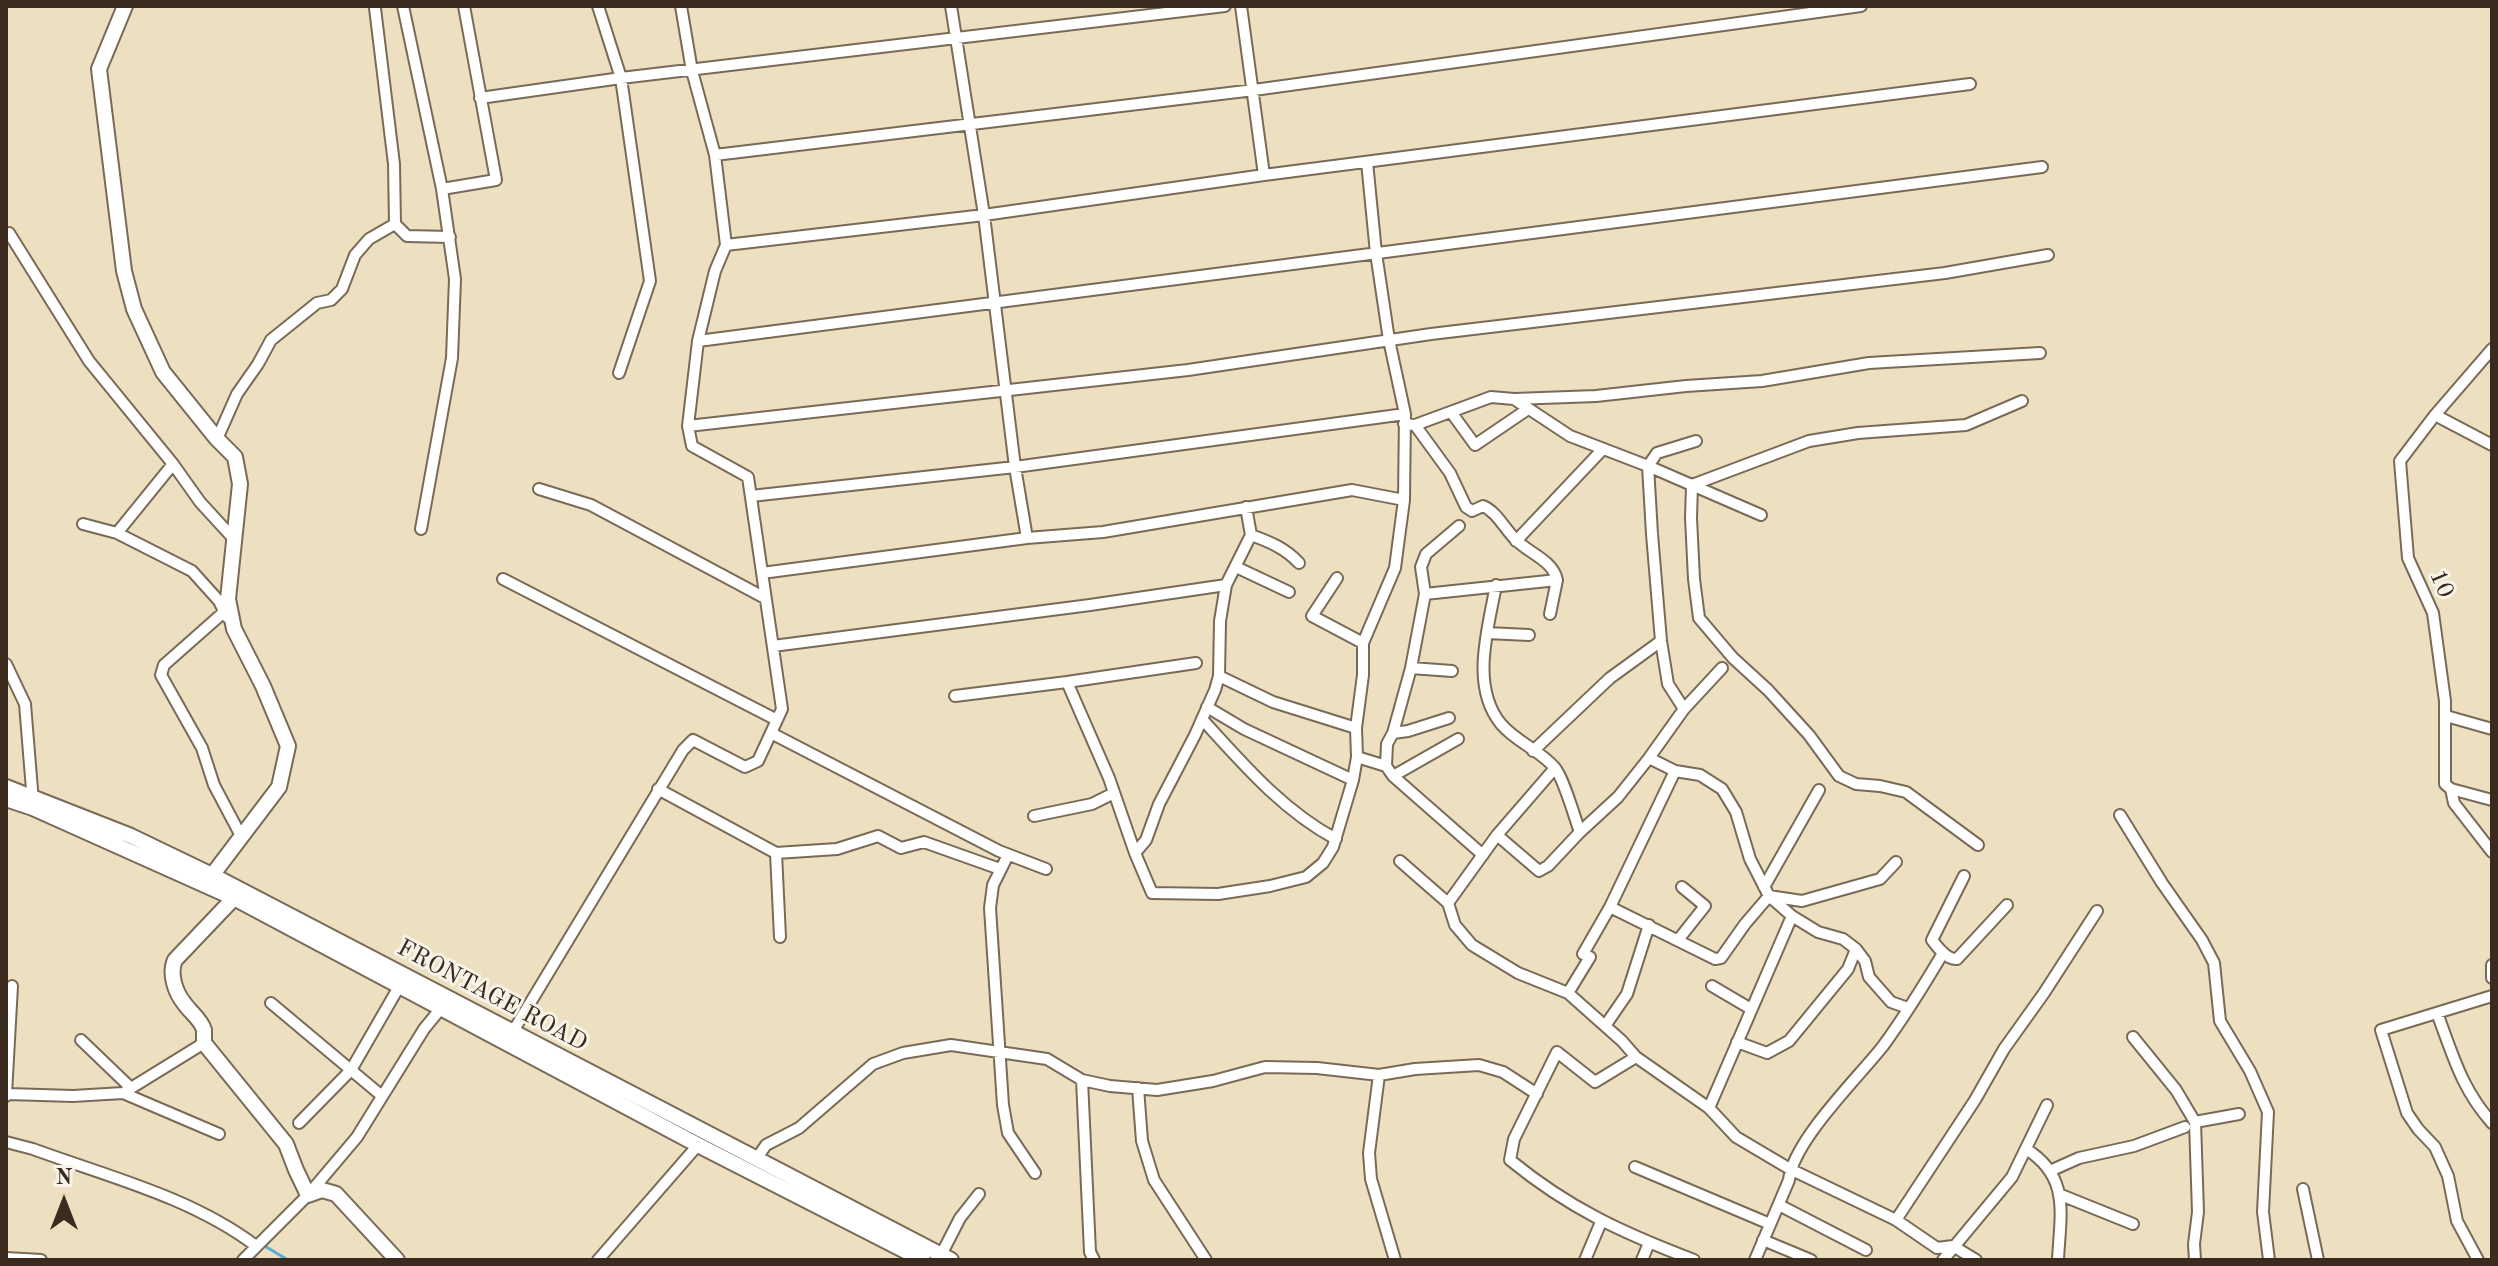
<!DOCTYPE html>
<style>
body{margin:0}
#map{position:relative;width:2498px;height:1266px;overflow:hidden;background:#ece0c0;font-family:"Old Standard TT",serif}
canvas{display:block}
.frame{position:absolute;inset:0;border:8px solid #3b2a1e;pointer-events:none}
.north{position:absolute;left:24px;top:1162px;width:80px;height:80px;-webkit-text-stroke:6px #f7f3e8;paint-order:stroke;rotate:0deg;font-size:22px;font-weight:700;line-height:32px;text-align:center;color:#3b2a1e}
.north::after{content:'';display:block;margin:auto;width:28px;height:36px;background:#3b2a1e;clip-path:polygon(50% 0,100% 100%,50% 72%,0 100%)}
</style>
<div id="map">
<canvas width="2498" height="1266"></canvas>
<div class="frame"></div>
<div class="north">N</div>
</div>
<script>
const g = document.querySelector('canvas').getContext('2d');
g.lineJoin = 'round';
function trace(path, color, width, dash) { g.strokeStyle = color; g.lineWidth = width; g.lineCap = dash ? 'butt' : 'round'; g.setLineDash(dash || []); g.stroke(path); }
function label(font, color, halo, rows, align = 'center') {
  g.font = font + ' "Old Standard TT",serif'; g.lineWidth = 6; g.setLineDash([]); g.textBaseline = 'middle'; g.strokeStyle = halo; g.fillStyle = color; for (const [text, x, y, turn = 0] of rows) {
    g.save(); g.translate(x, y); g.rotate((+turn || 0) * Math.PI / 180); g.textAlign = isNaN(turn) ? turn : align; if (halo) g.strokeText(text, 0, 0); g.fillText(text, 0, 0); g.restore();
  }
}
const stream = new Path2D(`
 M263 1245 288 1260`);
const street = new Path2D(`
 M403 6 442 189 455 279 452 358 421 529
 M598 6 621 78 650 281 619 373
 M951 6 984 215 1015 467 1027 538
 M1241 6 1264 175
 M375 8 394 164 395 224 407 236 450 237
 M480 98 621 78 1225 6
 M715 155 1254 90 1861 6
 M442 189 496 180 464 6
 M6 236 9 233 89 361 173 464 200 502 233 538
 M726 245 984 215 1264 175 1970 84
 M698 341 2042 167
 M2492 349 2435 415 2400 461 2408 558 2433 613 2445 701V784L2451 789 2454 803 2492 852
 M1514 399 1570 436 1648 466 1761 515
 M1451 412 1475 445 1528 409
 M2435 415 2492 445
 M1404 424 1415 425 1491 397 1514 399 1596 396 1686 386 1762 381 1869 363 2040 353
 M1415 425 1450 473 1466 507 1472 511 1483 506C1497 512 1504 528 1515 539 1528 553 1553 560 1557 580L1425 594
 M688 426 1188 370 1431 334 1945 273 2048 255
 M217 439 237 394 258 364 271 340 317 303 331 300 342 289 355 255 369 239 395 224
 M539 489 591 505 765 598
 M751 496 1015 467 1405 414
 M83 524 117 533 192 571 219 601 227 617
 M117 533 173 464
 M1251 535C1270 542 1285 548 1299 563
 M1516 541 1602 450
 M1236 567 1289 592
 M762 573 1027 538 1103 532 1352 490 1404 500
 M1337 578 1312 616 1363 643
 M503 579 777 720
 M1496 585C1488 629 1470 686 1501 724 1516 742 1540 750 1555 768 1564 779 1574 816 1580 832
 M224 612 164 665 161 675 202 748 214 785 241 836
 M1550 614 1557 580
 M1487 633 1529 635
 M773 646 1090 605 1226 585
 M6 664 25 704 33 802
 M1411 668 1452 671
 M1219 676 1273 702 1356 728
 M1067 682 1196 663
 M955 696 1067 682 1109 778 1135 853 1152 893 1218 894 1270 886 1306 877 1323 863 1333 847 1353 780 1357 757 1356 728 1363 675V643L1395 568 1404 500 1405 414 1389 340 1376 253 1367 162
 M1207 707 1244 729 1353 780
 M1684 709 1668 684 1661 641 1652 534 1648 466 1657 453 1696 441
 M2446 716 2492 729
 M1202 719C1242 763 1283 811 1336 839
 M771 733 999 851 1046 869
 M1393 733 1408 731 1449 718
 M1533 751 1610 678 1661 641
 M1357 757 1386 766 1393 776 1483 855
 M1649 758 1675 771 1700 775 1722 789 1736 812 1750 859 1769 896 1792 916 1818 932 1843 939 1856 949 1865 961 1869 977 1891 1002 1908 1008
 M1386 766 1387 744 1393 733 1411 668 1425 594 1421 567 1426 554 1459 526
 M1675 771 1610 907 1715 959 1721 958 1745 924 1769 896 1802 901 1880 879 1896 862
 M1393 776 1458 739
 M658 789 776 853 837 849 878 836 901 848 924 842 1000 869
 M2451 789 2492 800
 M2120 815 2162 883 2202 940 2214 963 2220 1021 2250 1071 2268 1112 2263 1212 2269 1260
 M1034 816 1092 804 1114 793
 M1497 835 1539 871 1548 866 1580 832 1618 797 1649 758 1684 709 1722 668
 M1978 845 1906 792 1880 786 1856 784 1839 776 1809 735 1768 690 1733 658 1699 618 1694 579 1691 518 1692 485 1809 441 1858 433 1966 425 2022 401
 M776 853 780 937
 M1135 853 1146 840 1159 804 1195 735 1215 690 1219 676 1220 621 1226 585 1251 535 1246 507
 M1008 855 993 885 990 908 1003 1105 1008 1133 1035 1173
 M1400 861 1448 903 1455 925 1472 945 1518 973 1568 993 1622 1041 1636 1057 1709 1108 1736 1137 1790 1169 1896 1220 1937 1248 1953 1246 1976 1260
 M1964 876 1932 940C1938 948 1947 960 1957 959L2007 905
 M1764 887 1819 790
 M1448 903 1497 835 1555 768
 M1678 940 1705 906 1682 887
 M2492 965V978
 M1712 986 1751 1009
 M1568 993 1590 957 1583 954 1610 907
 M271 1003 382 1096
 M2437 1013C2453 1055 2461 1088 2492 1123
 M1605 1026 1627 994 1649 925
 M2133 1037 2176 1090 2195 1122 2198 1212 2194 1244 2195 1260
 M509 1038 683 750 693 740 745 767 758 761 782 709 748 477 692 446 688 426 698 341 715 271 726 245 715 155 692 71 681 6
 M81 1040 131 1088
 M1737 1042 1767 1053 1789 1041 1848 969 1856 949
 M1636 1057 1595 1082 1557 1052 1514 1139 1510 1160C1570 1209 1623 1233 1694 1260
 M1379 1075 1369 1153 1371 1179 1395 1260
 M1082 1080 1090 1252 1094 1260
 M1138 1088 1142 1141 1154 1180 1206 1260
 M123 1093 219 1134
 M6 1094 12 986
 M6 1096 8 1094 73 1096 123 1093 204 1043
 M1709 1108 1792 916
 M2195 1122 2239 1114
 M299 1123 351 1070 400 985
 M6 1142 33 1149C109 1177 191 1197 256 1246
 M2026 1149C2071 1177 2060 1215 2058 1260
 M757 1158 766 1145 799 1128 873 1064 903 1053 951 1045 1047 1059 1082 1080 1110 1086 1157 1090 1213 1081 1265 1067 1317 1068 1379 1075 1415 1069 1479 1065 1503 1072 1537 1094
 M1635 1167 1770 1224
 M2050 1171 2079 1158 2134 1146 2185 1127
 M2303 1189 2318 1260
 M2061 1195 2133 1224
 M1779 1205 1866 1250
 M1896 1220 1975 1100 2004 1049 2044 993 2097 911
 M1763 1240 1811 1260
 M941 1255 960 1218 979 1194
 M6 1258 41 1260
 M243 1260 308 1195 357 1137 424 1029 442 1007
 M598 1260 698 1145
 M1585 1260 1601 1222
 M1642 1260 1649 1243
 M1755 1260 1789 1180C1793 1141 1857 1079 1883 1046 1905 1016 1924 985 1943 953
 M1943 1260 2012 1177 2047 1105
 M2478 1260 2457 1221 2448 1176 2435 1147 2418 1129 2407 1113 2381 1030 2492 996`);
const secondary = new Path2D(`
 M125 6 99 69 124 271 134 309 163 372 217 439 235 457 240 484 228 599 234 629 263 686 288 746 279 787 207 882
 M6 787 131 836 212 875 951 1260
 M6 799 33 808 234 898 698 1145 923 1260
 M234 898 175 960C169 973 175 992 184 1003 190 1012 201 1019 204 1030 204 1033 204 1040 204 1043L286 1144 296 1170 308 1195 322 1190 336 1194 397 1260`);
const streetNames = [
 ["10",2441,584,67],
 ["FRONTAGE ROAD",492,996,28]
];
trace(stream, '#56aed3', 3);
trace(street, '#796a57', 14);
trace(secondary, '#796a57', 18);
trace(street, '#fff', 10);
trace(secondary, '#fff', 14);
label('24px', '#3b2a1e', '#f7f3e8', streetNames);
</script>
